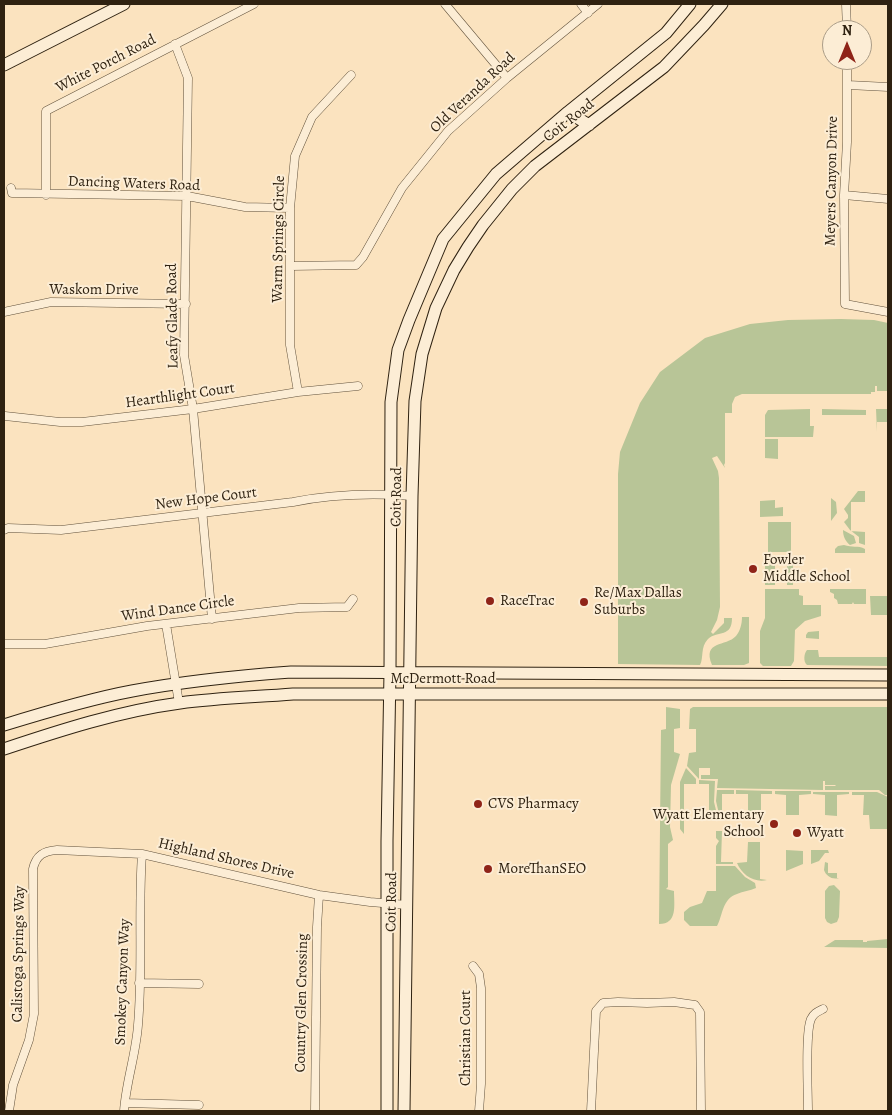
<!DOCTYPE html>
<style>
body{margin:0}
#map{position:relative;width:892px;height:1115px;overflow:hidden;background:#fbe3bf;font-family:Alegreya,serif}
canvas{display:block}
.frame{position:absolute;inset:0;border:5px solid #2f2211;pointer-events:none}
.north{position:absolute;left:822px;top:20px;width:50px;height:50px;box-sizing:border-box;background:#fcedd5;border:1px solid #aa9c87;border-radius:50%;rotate:0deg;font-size:14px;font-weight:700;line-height:20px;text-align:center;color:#2f2211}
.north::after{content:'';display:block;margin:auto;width:18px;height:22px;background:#8f2418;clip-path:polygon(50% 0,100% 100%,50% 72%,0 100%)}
</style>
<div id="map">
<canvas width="892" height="1115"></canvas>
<div class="frame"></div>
<div class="north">N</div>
</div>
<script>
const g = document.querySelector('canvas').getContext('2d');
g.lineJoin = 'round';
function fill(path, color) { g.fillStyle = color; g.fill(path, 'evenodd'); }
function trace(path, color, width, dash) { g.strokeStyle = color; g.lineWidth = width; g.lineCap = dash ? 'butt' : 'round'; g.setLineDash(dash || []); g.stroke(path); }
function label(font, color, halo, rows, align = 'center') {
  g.font = font + ' Alegreya,serif'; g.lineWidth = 4; g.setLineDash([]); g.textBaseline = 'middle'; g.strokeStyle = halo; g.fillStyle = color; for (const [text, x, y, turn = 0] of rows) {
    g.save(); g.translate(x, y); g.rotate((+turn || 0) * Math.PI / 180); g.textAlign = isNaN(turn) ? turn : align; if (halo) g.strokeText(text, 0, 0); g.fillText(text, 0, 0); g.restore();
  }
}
const green = new Path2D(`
 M841 319 874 320 888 323V391H877V386H875V392H871V394H742L735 397 732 404V413H725V463L724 465 725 468 717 456 712 458 718 471 719 478 720 607 717 620 711 632 713 634 724 623V618H732C732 638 718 630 708 639 700 647 704 658 700 665L618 664V474L620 452 640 403 660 372 705 338 750 324 788 320Z
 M810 409V426H814L813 437H765V415L768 410Z
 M822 409 866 410V415H822Z
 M876 409H888V422H877V432Z
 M765 439H778V459L765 458Z
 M858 491H865V502H851V531L865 532V545L859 543V537L850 530 844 522 848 518V515L844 509Z
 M831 498 836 502 837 513 831 521Z
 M775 500V508L783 507V516L760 517V501Z
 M768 522H791V552H768Z
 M843 530 854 536 856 543 850 545C845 541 843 536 843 530Z
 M844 545C852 548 858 545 865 549V553H835V549L838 546Z
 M765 556 768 557 769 558H784V561L779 560 775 562V585H765Z
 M787 558H793V585H787Z
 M765 589H799V595L803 596V605H821V616L805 621 795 630 794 661 791 666H763L760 663V631L765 618Z
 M830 589H866V604H854L853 602 852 604H838L837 600 834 598V594L830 592Z
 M870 596H888V615H871Z
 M742 617H749V663L744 665H712C702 640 726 647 736 636 740 631 742 624 742 617Z
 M819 631V639L806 638V635L808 632Z
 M807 650H818L819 657H888V666L807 665C803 662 804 653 807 650Z
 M666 707 680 709V728L674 729V752L680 754 671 785 670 827 673 840 668 844V887L666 889 674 891C674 905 678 924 659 924L661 730 666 729Z
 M693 707H888V795H885L879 790H825V786H835L836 785H825V781H823V790L717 788 718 779H701V775H710V768H699V779L687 766 689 753 696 752V729H689L690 709Z
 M686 768 696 779V784H684V834L680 829V782Z
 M699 780 715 781 714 802 717 814 709 815V784H699Z
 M717 790H734V794H722V815L719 814 716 801Z
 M736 790 772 791V794H761V815H748V794H736Z
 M775 791H811V794L799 795V815H786V795L775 794Z
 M813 792H849V794L837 795V816L825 815V795L813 794Z
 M852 792H877L888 797 887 829H870L869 815H863L864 795H852Z
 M716 831H722L721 862H733V864H716V846L719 841 716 838Z
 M748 842H760V879L767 880C754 883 742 875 737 863L747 862Z
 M786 850 803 851V864L786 871Z
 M811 850H828L829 853H825L819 861 811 864Z
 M825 862 828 863V873H837V878H839C832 880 826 876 824 870Z
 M716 866H735L745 877 755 883 756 888C750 891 743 891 737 894 722 899 723 915 717 926H690L684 920V912L690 907 702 903 707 891H716Z
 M834 885 840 891 839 917 837 922 831 924 827 922 825 918V891L829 886Z
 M888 939V948L824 947 835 940H863V942H867V941Z`);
const street = new Path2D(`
 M445 4 507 78
 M581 4 588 13
 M846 4 847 30
 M175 44 188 78 184 355 193 409 212 619
 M847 60V142L844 195 845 304 888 312
 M848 85 888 87
 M11 188 12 193 187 196 245 207 290 208
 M46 195V111L254 4
 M844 195 888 199
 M291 266 356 265 363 257 402 188 448 131 507 78 598 4
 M4 312 51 302 186 304
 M298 392 290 345V208L295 156 312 117 351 75
 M5 416 60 422H82L193 409 298 392 358 386
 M4 530 8 528 61 530 293 502C333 494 371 493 412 496
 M166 624 179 703
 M4 644H45L147 626 299 608 347 607 353 599
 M473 966 479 974 481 988V1084L479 1111
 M139 983 199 984
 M125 1103 199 1105
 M9 1111 13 1085 29 1040 34 1014 33 869C36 855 44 851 57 850L142 854 319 895 370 902 407 905
 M124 1111C126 1082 136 1054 138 1025 143 968 138 911 142 854
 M315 1111 317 927 319 895
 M591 1111 596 1011 603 1003 618 1002 647 1003 674 1002 695 1005 700 1012 701 1111
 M808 1111C808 1093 805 1032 811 1019 814 1013 817 1012 823 1009`);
const secondary = new Path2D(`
 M4 65 124 4
 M568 112 589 125
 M4 725C46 712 89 699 132 691 185 681 237 676 291 672L888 675
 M4 749C61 730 120 711 180 703 217 698 256 697 293 694H888
 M387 1111V841L390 672 391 402 398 350 409 320 443 239 496 174 568 112 666 33 690 4
 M404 1111 412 496 415 401 422 354 436 308 454 270 468 247 483 225 512 189 535 166 664 67 704 25 722 4`);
const markers = [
 [753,569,5,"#8f2418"],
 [490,601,5,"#8f2418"],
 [584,602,5,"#8f2418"],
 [478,804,5,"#8f2418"],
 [774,824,5,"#8f2418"],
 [797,833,5,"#8f2418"],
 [488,869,5,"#8f2418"]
];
const streetNames = [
 ["White Porch Road",106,64,-27],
 ["Old Veranda Road",473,93,-43],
 ["Coit Road",569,121,-38],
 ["Meyers Canyon Drive",832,181,-89],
 ["Dancing Waters Road",134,184,2],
 ["Warm Springs Circle",279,239,-89],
 ["Waskom Drive",94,290],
 ["Leafy Glade Road",173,316,-91],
 ["Hearthlight Court",180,396,-8],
 ["Coit Road",397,497,-89],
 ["New Hope Court",206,499,-7],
 ["Wind Dance Circle",178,609,-8],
 ["McDermott Road",443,679],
 ["Highland Shores Drive",226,859,13],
 ["Coit Road",392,902,-89],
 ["Calistoga Springs Way",19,954,-89],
 ["Smokey Canyon Way",123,982,-88],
 ["Country Glen Crossing",302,1003,-89],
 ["Christian Court",466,1038,-90]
];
const poiNames = [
 ["Fowler",763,560],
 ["Middle School",763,577],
 ["Re/Max Dallas",594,593],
 ["Suburbs",594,610],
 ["RaceTrac",500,601],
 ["CVS Pharmacy",488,804],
 ["Wyatt Elementary",764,815,"right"],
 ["School",764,832,"right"],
 ["Wyatt",807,833],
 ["MoreThanSEO",498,869]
];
fill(green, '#b8c597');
trace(street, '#62523c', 9);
trace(secondary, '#2f2211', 13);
trace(street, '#fcedd5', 8);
trace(secondary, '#fcedd5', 11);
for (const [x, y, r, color] of markers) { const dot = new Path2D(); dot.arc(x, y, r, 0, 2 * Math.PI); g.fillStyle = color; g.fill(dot); trace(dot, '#fcedd5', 2); }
label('15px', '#2f2211', '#fcedd5', streetNames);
label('15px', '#2f2211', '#fcedd5', poiNames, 'left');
</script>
